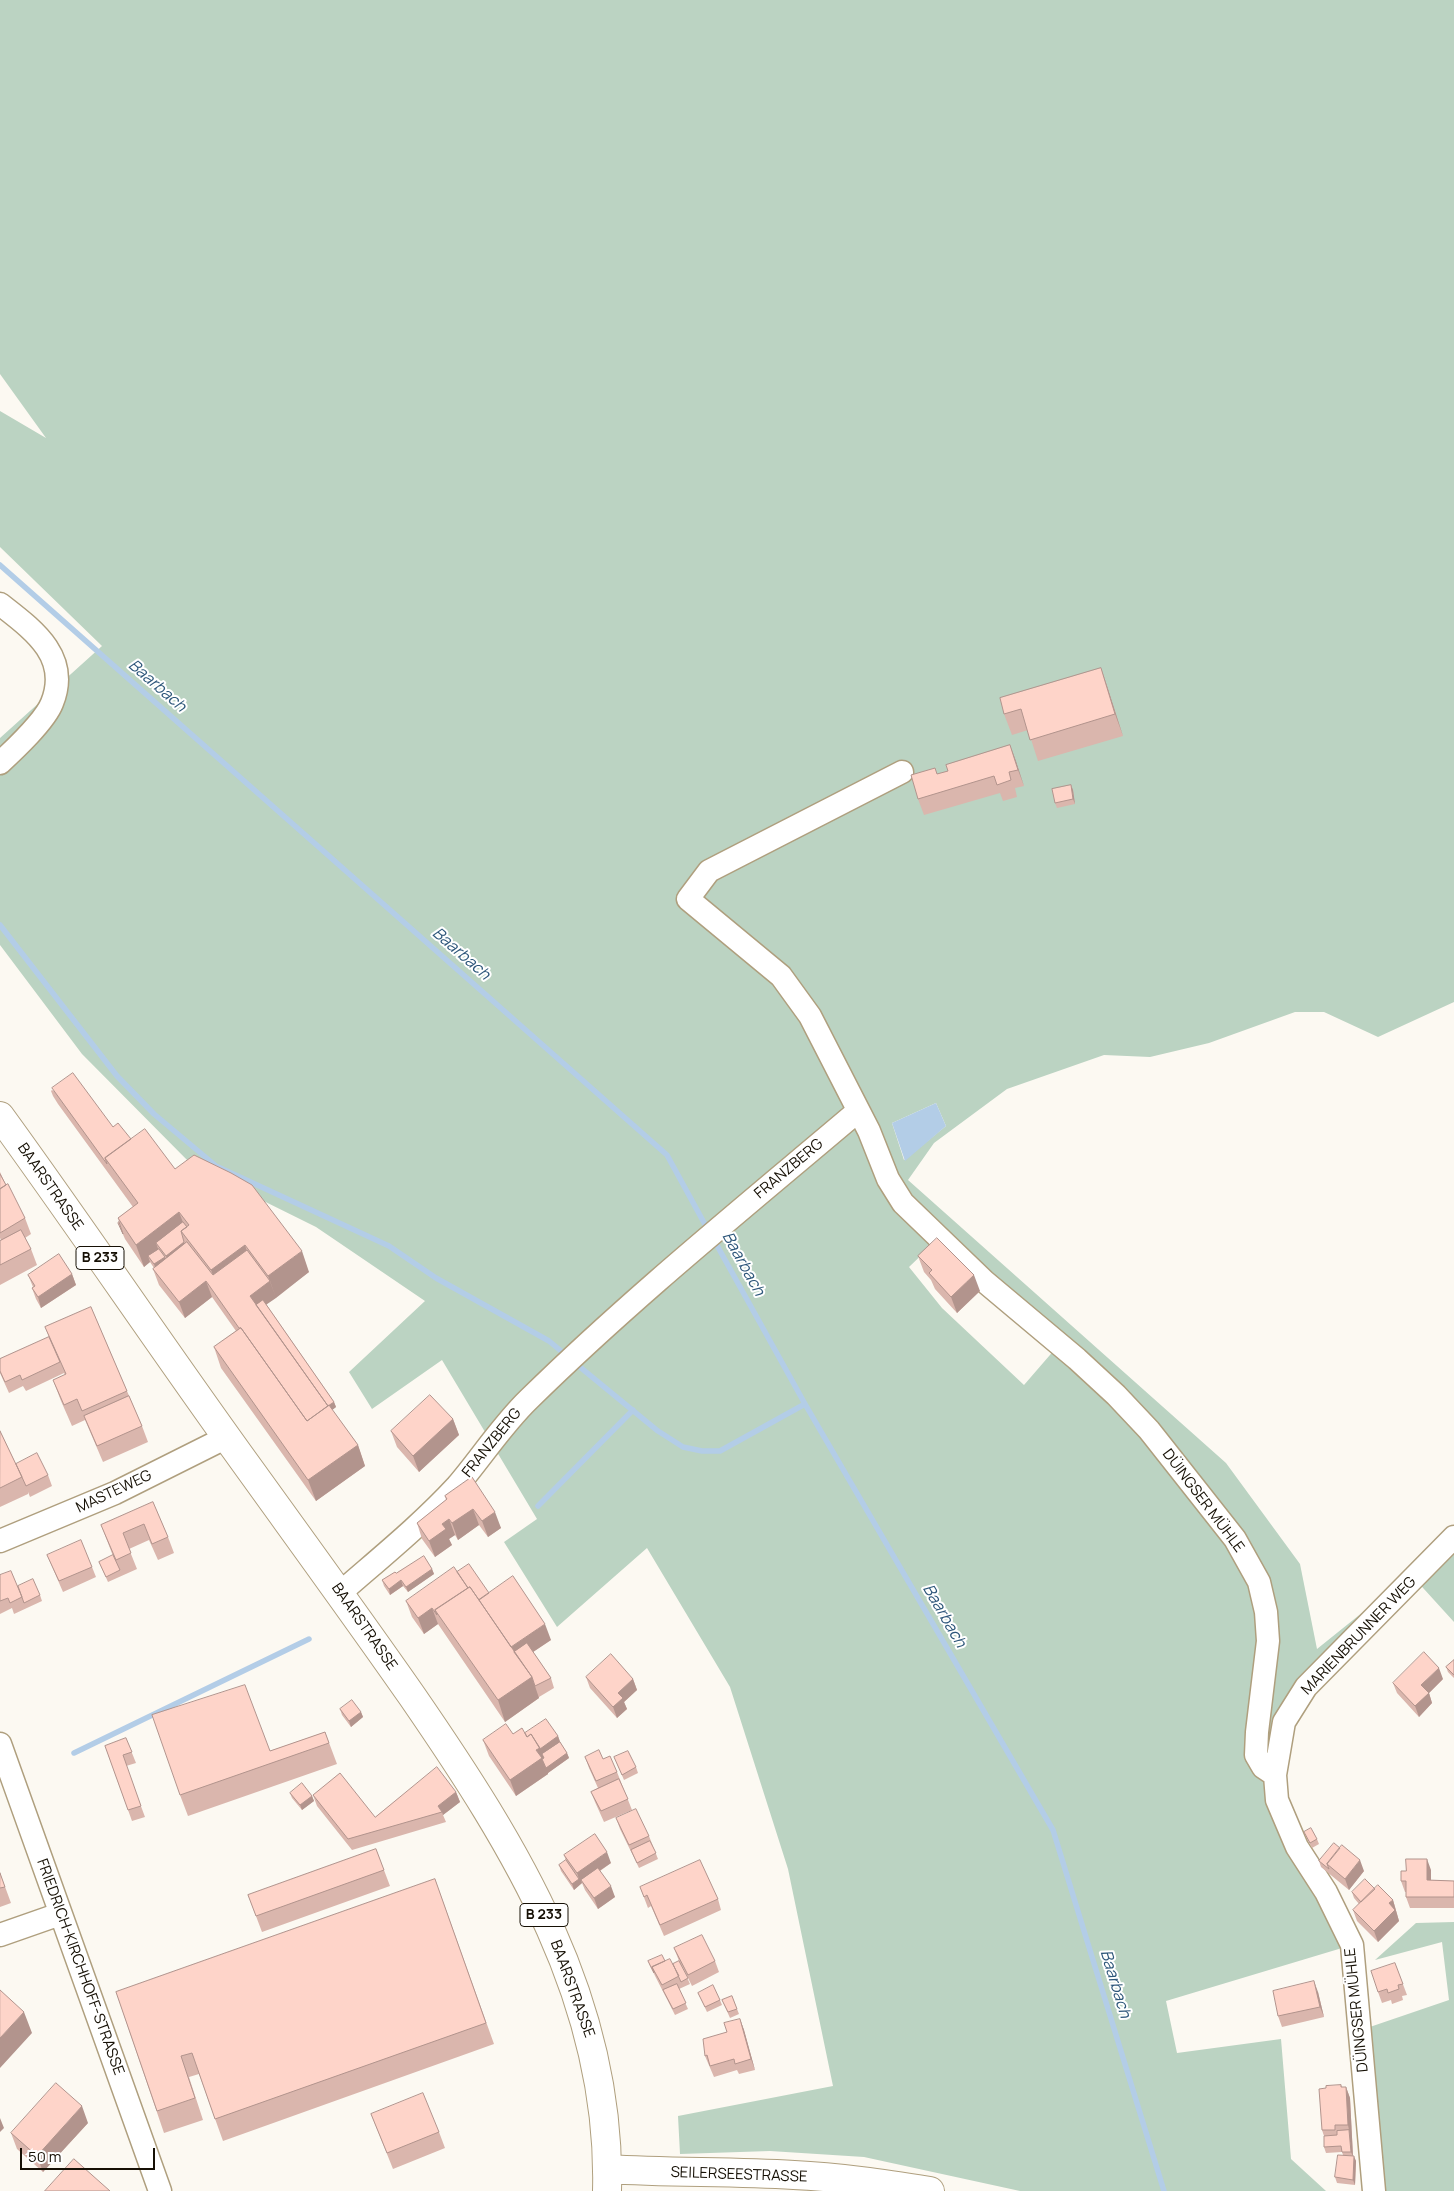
<!DOCTYPE html>
<meta charset="utf-8">
<style>
body{margin:0}
#map{position:relative;width:1454px;height:2191px;overflow:hidden;background:#fcf9f2;font-family:Manrope,sans-serif}
canvas{display:block}
.scale{position:absolute;left:20px;top:2148px;width:135px;height:22px;box-sizing:border-box;border:2px solid #161005;border-top:0;padding-left:6px;font-size:15px;line-height:18px;white-space:nowrap;color:#161005;-webkit-text-stroke:4px #fff;paint-order:stroke}
</style>
<div id="map">
<canvas width="1454" height="2191"></canvas>
<div class="scale">50 m</div>
</div>
<script>
const g = document.querySelector('canvas').getContext('2d');
g.lineJoin = 'round';
function fill(path, color) { g.fillStyle = color; g.fill(path, 'evenodd'); }
function trace(path, color, width, dash) { g.strokeStyle = color; g.lineWidth = width; g.lineCap = dash ? 'butt' : 'round'; g.setLineDash(dash || []); g.stroke(path); }
function label(font, color, halo, rows, align = 'center') {
  g.font = font + ' Manrope,sans-serif'; g.lineWidth = 4; g.setLineDash([]); g.textBaseline = 'middle'; g.strokeStyle = halo; g.fillStyle = color; for (const [text, x, y, turn = 0] of rows) {
    g.save(); g.translate(x, y); g.rotate((+turn || 0) * Math.PI / 180); g.textAlign = isNaN(turn) ? turn : align; if (halo) g.strokeText(text, 0, 0); g.fillText(text, 0, 0); g.restore();
  }
}
const green = new Path2D(`
 M0 0H1454V1002L1378 1037 1324 1012H1295L1209 1043 1150 1057 1104 1055 1007 1089 934 1143 908 1180 1226 1463 1300 1564 1317 1649 1414 1571 1303 1682 1279 1719 1272 1768 1266 1763 1260 1751 1261 1729 1270 1679 1272 1637 1269 1606 1262 1576 1237 1534 1154 1426 904 1197 888 1166 866 1114 835 1054 829 1057 851 1109 865 1132 885 1180 901 1208 934 1243 909 1267 942 1308 1024 1385 1056 1348 1144 1433 1149 1430 1235 1539 1259 1582 1266 1612 1268 1641 1257 1732 1256 1755 1263 1767 1275 1775 1277 1800 1297 1847 1326 1892 1352 1945 1166 2001 1177 2053 1281 2039 1291 2159 1326 2191H1020L864 2157 770 2151 680 2154 678 2116 833 2086 788 1869 730 1687 647 1548 557 1627 504 1542 537 1519 442 1360 372 1409 349 1372 425 1301 316 1227 193 1166 82 1054 0 945V738L102 646 0 547V411L46 438 0 374ZM936 1103 946 1126 904 1160 892 1123Z
 M1454 1537V1622L1414 1578Z
 M1454 1922V2191H1377L1364 2029 1449 2000 1442 1942 1375 1960 1416 1923Z`);
const water = new Path2D(`
 M936 1103 946 1126 905 1161 892 1123Z`);
const stream = new Path2D(`
 M0 565 667 1155 708 1230
 M0 925 117 1076 154 1114 216 1166 389 1246 436 1278 549 1341 567 1356
 M714 1240 805 1404 1053 1830 1164 2191
 M574 1362 658 1431 683 1447 702 1451H720L805 1404
 M538 1506 633 1410
 M74 1753 309 1639`);
const minor = new Path2D(`
 M0 604C32 629 71 656 52 703 45 721 15 749 0 763
 M902 772 709 871 688 899 781 976 810 1016 869 1131 888 1179 903 1203 984 1281 1077 1359 1116 1395 1149 1430 1235 1539 1259 1582 1266 1612 1268 1641 1257 1732 1256 1755 1263 1767 1275 1775 1277 1800 1297 1847 1326 1892 1352 1945 1374 2191
 M0 1541 115 1493 227 1437
 M340 1593C380 1558 421 1525 457 1486 481 1458 502 1425 529 1399 633 1297 747 1205 858 1111
 M0 1744 160 2191
 M1275 1775 1284 1722 1306 1687 1454 1537
 M0 1935 60 1914`);
const major = new Path2D(`
 M0 1116C85 1233 166 1354 251 1471 305 1546 359 1620 412 1696 516 1847 612 2001 607 2191
 M608 2169C670 2173 732 2171 794 2175 839 2177 885 2184 930 2191`);
const wall = new Path2D(`
 M1101 668 1108 689 1123 736 1038 761 1028 730 1012 735 1004 714Z
 M1010 745 1024 786 1015 788 1017 797 1003 801 1000 793 924 815 918 799 935 768 937 774 948 771Z
 M1071 785 1073 790 1075 804 1057 808 1055 803Z
 M52 1090 113 1127 175 1169 309 1272 266 1304 334 1402 336 1407 332 1410 358 1445 365 1466 316 1501 221 1368 214 1347 236 1331 212 1297 185 1318 159 1285 153 1269 154 1268 150 1262 144 1267 125 1239 118 1223 119 1222 118 1218 133 1207 58 1104 53 1096 51 1091Z
 M0 1172 6 1185 25 1218 31 1234 25 1238 31 1249 37 1265 0 1285V1241L1 1240 0 1238Z
 M918 1256 980 1291 957 1313 935 1289 931 1280 924 1272Z
 M72 1274 76 1285 41 1308 36 1299 32 1288 33 1287 28 1275Z
 M91 1307 142 1426 148 1442 103 1462 85 1420 72 1426 61 1401 53 1380 65 1375 64 1373 26 1391 23 1386 9 1393 0 1373V1359L49 1337 45 1327Z
 M453 1419 459 1435 419 1472 397 1447 391 1431Z
 M0 1431 16 1464 48 1475 52 1486 30 1497 28 1492V1494L0 1507Z
 M472 1477 501 1528 488 1537 479 1525 458 1540 455 1535 449 1539 452 1545 435 1557 422 1539 417 1523 446 1500 445 1496Z
 M153 1502 168 1537 174 1553 158 1560 149 1540 129 1549 137 1569 108 1582 99 1562 113 1556 101 1525Z
 M47 1555 92 1567 96 1577 63 1592Z
 M432 1569 434 1574 408 1592 403 1586 390 1595 384 1586 382 1580 396 1573Z
 M457 1572 489 1593 551 1640 533 1652 551 1678 554 1688 539 1697V1698L505 1722 438 1624 424 1634 412 1617 406 1601Z
 M0 1575 18 1586 40 1595 42 1601 14 1614 12 1608 0 1614Z
 M1454 1660V1678L1448 1672 1446 1667Z
 M586 1677 633 1679 637 1690 624 1702 627 1709 617 1718 590 1688Z
 M1443 1679 1429 1693 1432 1703 1419 1717 1397 1693 1393 1683Z
 M340 1709 361 1712 363 1717 351 1727 342 1715Z
 M325 1732 337 1764 188 1816 180 1795 270 1751Z
 M525 1733 558 1736 560 1742 567 1753 569 1758 548 1773V1774L516 1796 489 1756 483 1740Z
 M126 1738 136 1763 126 1766 145 1817 132 1821 105 1746Z
 M585 1757 603 1759 617 1772 632 1810 604 1822 595 1802 591 1792 598 1788 589 1768Z
 M614 1757 636 1767 638 1773 624 1780Z
 M456 1792 460 1802 443 1815 446 1822 352 1850 317 1806 313 1795 375 1817Z
 M290 1793 312 1796 314 1801 302 1810 292 1798Z
 M616 1818 649 1836 658 1859 639 1868 620 1829Z
 M1304 1832 1317 1839 1319 1844 1312 1848 1306 1837Z
 M376 1849 390 1886 262 1932 248 1895Z
 M564 1855 611 1863 600 1871 615 1897 598 1909 585 1890 582 1883 574 1890 561 1871 559 1865 566 1861Z
 M1319 1861 1364 1871 1349 1890 1321 1867Z
 M1431 1870V1880L1454 1881V1908H1410L1406 1897V1892H1405L1401 1881Z
 M0 1873 11 1903 0 1907Z
 M435 1879 494 2044 223 2141 199 2074 189 2077 203 2120 164 2133 116 1992Z
 M640 1887 718 1899 721 1910 664 1936 651 1906 648 1908Z
 M1375 1889 1393 1900 1399 1921 1378 1942 1357 1921 1353 1910 1359 1904 1354 1898 1352 1892Z
 M674 1948 715 1961 719 1972 692 1986 681 1964 690 1984 679 1989 688 2009 675 2015 650 1966 648 1961H665L673 1964 679 1961Z
 M1395 1963 1407 1995 1402 1996 1403 2000 1392 2004 1391 2000 1382 2003 1378 1992Z
 M1318 1992 1324 2017 1282 2027 1278 2016Z
 M698 1993 720 2000 722 2005 707 2012Z
 M732 1996 739 2014 730 2018 722 2000Z
 M740 2019 744 2030 755 2070 739 2074 737 2070 714 2077 705 2056 727 2032Z
 M1341 2085 1342 2087H1346L1350 2098 1353 2156 1356 2161 1355 2185 1337 2183 1335 2177 1343 2155 1342 2152 1326 2153 1324 2147V2136L1322 2130 1326 2088Z
 M371 2114 439 2132 445 2148 393 2169Z
 M88 2123 43 2172 17 2149 11 2133Z`);
const shadedWall = new Path2D(`
 M1101 668 1108 689 1123 736 1115 714Z
 M1010 745 1016 761 1024 786 1018 770Z
 M1071 785 1073 790 1075 804 1073 799Z
 M179 1212 187 1233 181 1231 156 1243 160 1254 148 1256 150 1262 144 1267 136 1245Z
 M184 1242 188 1253 170 1267 166 1256Z
 M245 1245 252 1267 219 1291 211 1270Z
 M302 1251 309 1272 276 1298 268 1276Z
 M165 1257 167 1262 156 1270 154 1264Z
 M72 1274 76 1285 41 1308 38 1297Z
 M974 1275 980 1291 957 1313 951 1297Z
 M206 1281 212 1297 185 1318 179 1302Z
 M270 1281 276 1298 257 1311 250 1296Z
 M334 1402 336 1407 331 1411 325 1408Z
 M453 1419 459 1435 419 1472 413 1456Z
 M358 1445 365 1466 316 1501 308 1480Z
 M473 1509 479 1525 458 1540 452 1523Z
 M495 1512 501 1528 488 1537 482 1521Z
 M449 1519 455 1535 449 1539 452 1545 435 1557 429 1541 442 1524Z
 M432 1569 434 1574 408 1592 406 1587Z
 M401 1580 403 1586 390 1595 389 1589Z
 M432 1608 438 1624 424 1634 418 1618Z
 M545 1624 551 1640 518 1662 510 1648Z
 M1439 1668 1443 1679 1429 1693 1432 1703 1419 1717 1415 1706 1421 1685Z
 M532 1677 539 1698 505 1722 498 1700Z
 M633 1679 637 1690 624 1702 627 1709 617 1718 613 1707 618 1693Z
 M361 1712 363 1717 351 1727 349 1721Z
 M558 1736 562 1747 567 1753 569 1758 548 1773V1774L516 1796 510 1780 536 1750Z
 M456 1792 460 1802 443 1815 442 1812 438 1806Z
 M312 1796 314 1801 302 1810 300 1805Z
 M607 1852 611 1863 583 1882 581 1880 582 1883 574 1890 572 1884 579 1879 577 1873Z
 M1427 1859 1431 1870V1891L1427 1880Z
 M1360 1860 1364 1871 1349 1890 1345 1879Z
 M611 1886 615 1897 598 1909 594 1898Z
 M1393 1900 1399 1921 1378 1942 1374 1931 1389 1903Z
 M1314 1981 1318 1992 1324 2017 1320 2007Z
 M24 2012 32 2033 0 2068V2038Z
 M740 2019 744 2030 755 2070 751 2059Z
 M1346 2087 1350 2098 1353 2157 1351 2152 1349 2130 1348 2125Z
 M82 2106 88 2123 43 2172 37 2156Z
 M0 2118 4 2128 0 2132Z
 M1354 2156 1356 2161 1355 2185 1353 2180Z`);
const building = new Path2D(`
 M1101 668 1115 714 1030 740 1021 709 1004 714 1000 698Z
 M1010 745 1018 770 1009 772 1011 780 997 785 994 776 918 799 911 775 935 768 937 774 948 771 946 765Z
 M1071 785 1073 799 1055 803 1052 789Z
 M73 1073 113 1127 118 1123 131 1139 105 1158 107 1164 52 1088Z
 M145 1129 175 1169 194 1155 231 1173 252 1185 302 1251 268 1276 245 1245 211 1270 181 1231 189 1225 179 1212 136 1245 118 1218 138 1203 105 1158Z
 M0 1174 6 1185 0 1189Z
 M8 1184 25 1218 0 1233V1189Z
 M119 1222 123 1234 118 1223Z
 M183 1222 187 1227 181 1231 184 1242 166 1256 156 1243Z
 M21 1230 31 1249 0 1265V1241Z
 M937 1238 974 1275 951 1297 929 1273 932 1270 918 1256Z
 M187 1242 213 1275 247 1250 270 1281 250 1296 328 1406 307 1421 241 1328H239L206 1281 179 1302 153 1269Z
 M159 1249 165 1257 154 1264 148 1256Z
 M59 1254 72 1274 38 1297 32 1288 35 1286 28 1275Z
 M263 1300 334 1402 328 1406 256 1305Z
 M91 1307 127 1391 82 1411 77 1399 64 1405 53 1380 66 1374 45 1327Z
 M241 1328 307 1421 329 1405 358 1445 308 1480 214 1347Z
 M49 1337 60 1362 22 1380 20 1375 5 1382 0 1371V1359Z
 M430 1395 453 1419 413 1456 391 1431Z
 M129 1396 142 1426 97 1446 84 1416Z
 M0 1431 22 1477 0 1488Z
 M37 1453 48 1475 26 1486 16 1464Z
 M472 1477 495 1512 482 1521 473 1509 452 1523 449 1519 442 1524 446 1529 429 1541 417 1523 447 1499 445 1496Z
 M153 1502 168 1537 152 1544 144 1524 123 1533 131 1553 116 1560 101 1525Z
 M81 1540 92 1567 59 1581 47 1555Z
 M113 1555 120 1570 106 1577 99 1562Z
 M424 1556 432 1569 406 1587 401 1580 389 1589 382 1580 395 1572 396 1573Z
 M469 1564 489 1593 479 1600 470 1587 468 1588 457 1572Z
 M454 1567 468 1588 435 1610 437 1615 432 1608 418 1618 406 1601Z
 M11 1571 22 1597 10 1603 8 1598 0 1601V1575Z
 M513 1576 545 1624 511 1647 479 1600Z
 M33 1579 40 1595 24 1603 18 1586Z
 M470 1587 532 1677 498 1700 435 1610Z
 M527 1643 551 1678 535 1686 532 1677 514 1652Z
 M1424 1652 1439 1668 1421 1685 1429 1693 1415 1706 1393 1683Z
 M611 1654 633 1679 618 1693 623 1698 613 1707 586 1677Z
 M1454 1660V1675L1446 1667Z
 M245 1685 270 1751 325 1732 329 1743 180 1795 152 1715Z
 M352 1700 361 1712 349 1721 340 1709Z
 M546 1719 558 1736 540 1749 531 1734 527 1737 525 1733Z
 M506 1724 513 1734 522 1728 527 1737 531 1734 540 1748 536 1750 542 1758 510 1780 483 1740Z
 M126 1738 132 1752 123 1755 141 1806 128 1810 105 1746Z
 M560 1742 567 1753 546 1768 542 1759 544 1758 542 1754Z
 M599 1750 603 1759 610 1756 617 1772 596 1781 585 1757Z
 M628 1751 636 1767 622 1775 614 1757Z
 M437 1767 456 1792 438 1806 442 1812 348 1839 313 1795 340 1773 375 1817Z
 M619 1779 628 1799 601 1811 591 1792Z
 M302 1783 312 1796 300 1805 290 1793Z
 M636 1809 649 1836 629 1845 616 1818Z
 M1311 1828 1317 1839 1310 1843 1304 1832Z
 M595 1834 607 1852 577 1873 564 1855Z
 M650 1841 656 1853 637 1863 631 1850Z
 M1334 1843 1340 1848 1327 1864 1329 1869 1319 1861Z
 M1342 1845 1360 1860 1345 1879 1327 1864Z
 M376 1849 384 1870 256 1916 248 1895Z
 M1406 1859H1427V1880L1454 1881V1897H1406V1881H1401V1871H1406Z
 M566 1860 579 1879 572 1884 559 1865Z
 M700 1860 718 1899 660 1925 647 1895 644 1897 640 1887Z
 M598 1868 611 1886 594 1898 581 1880Z
 M0 1873 5 1887 0 1888Z
 M435 1879 486 2023 215 2119 192 2053 181 2056 195 2098 157 2111 116 1992Z
 M1365 1879 1375 1889 1361 1902 1352 1892Z
 M1378 1885 1393 1900 1389 1903 1395 1910 1374 1931 1353 1910Z
 M702 1935 715 1961 688 1975 674 1948Z
 M662 1955 665 1961 652 1967 654 1973 648 1961Z
 M670 1959 679 1976 662 1985 652 1967Z
 M679 1961 688 1978 681 1982 673 1964Z
 M1395 1963 1403 1984 1398 1985 1399 1989 1388 1993 1387 1989 1378 1992 1371 1971Z
 M1314 1981 1320 2007 1278 2016 1273 1991Z
 M677 1984 686 2003 673 2009 663 1990Z
 M713 1985 720 2000 705 2007 698 1993Z
 M0 1990 24 2012 0 2038Z
 M732 1996 737 2009 728 2012 722 2000Z
 M740 2019 751 2059 735 2064 734 2059 710 2066 707 2055 705 2056 703 2039 727 2032 724 2023Z
 M56 2083 82 2106 37 2156 11 2133Z
 M1341 2085V2087H1346L1348 2125H1335V2130H1322L1319 2089 1326 2088V2086Z
 M423 2093 439 2132 387 2153 371 2114Z
 M1349 2130 1351 2152H1342L1341 2146 1324 2147V2136L1337 2135V2131Z
 M1338 2155 1354 2156 1353 2180 1335 2177Z
 M74 2159 110 2191H45Z`);
const shields = [
 [100,1258,48],
 [544,1915,48]
];
const shieldNames = [
 ["B 233",100,1258],
 ["B 233",544,1915]
];
const streetNames = [
 ["FRANZBERG",789,1169,-40],
 ["BAARSTRASSE",50,1187,55],
 ["FRANZBERG",492,1443,-51],
 ["MASTEWEG",114,1492,-25],
 ["DÜINGSER MÜHLE",1203,1501,53],
 ["BAARSTRASSE",364,1627,55],
 ["MARIENBRUNNER WEG",1359,1636,-46],
 ["FRIEDRICH-KIRCHHOFF-STRASSE",80,1967,70],
 ["BAARSTRASSE",572,1989,70],
 ["DÜINGSER MÜHLE",1357,2010,-96],
 ["SEILERSEESTRASSE",739,2175,2]
];
const waterNames = [
 ["Baarbach",157,686,41],
 ["Baarbach",461,954,41],
 ["Baarbach",743,1264,61],
 ["Baarbach",944,1616,60],
 ["Baarbach",1115,1984,73]
];
fill(green, '#bbd3c2');
fill(water, '#b3cde7');
trace(stream, '#b3cde7', 5.5);
trace(minor, '#af9f7e', 25);
trace(major, '#af9f7e', 30);
trace(minor, '#fff', 22);
trace(major, '#fff', 28);
fill(wall, '#dab6ad');
fill(shadedWall, '#b2948d');
fill(building, '#fed4c9');
trace(building, '#b2948d', 1);
for (const [x, y, w] of shields) { const box = new Path2D(); box.roundRect(x - w / 2, y - 11.5, w, 23, 4); g.fillStyle = '#fff'; g.fill(box); trace(box, '#161005', 1); }
label('bold 14px', '#161005', null, shieldNames);
label('15px', '#161005', '#fff', streetNames);
label('italic 16px', '#2d567a', '#fff', waterNames);
</script>
